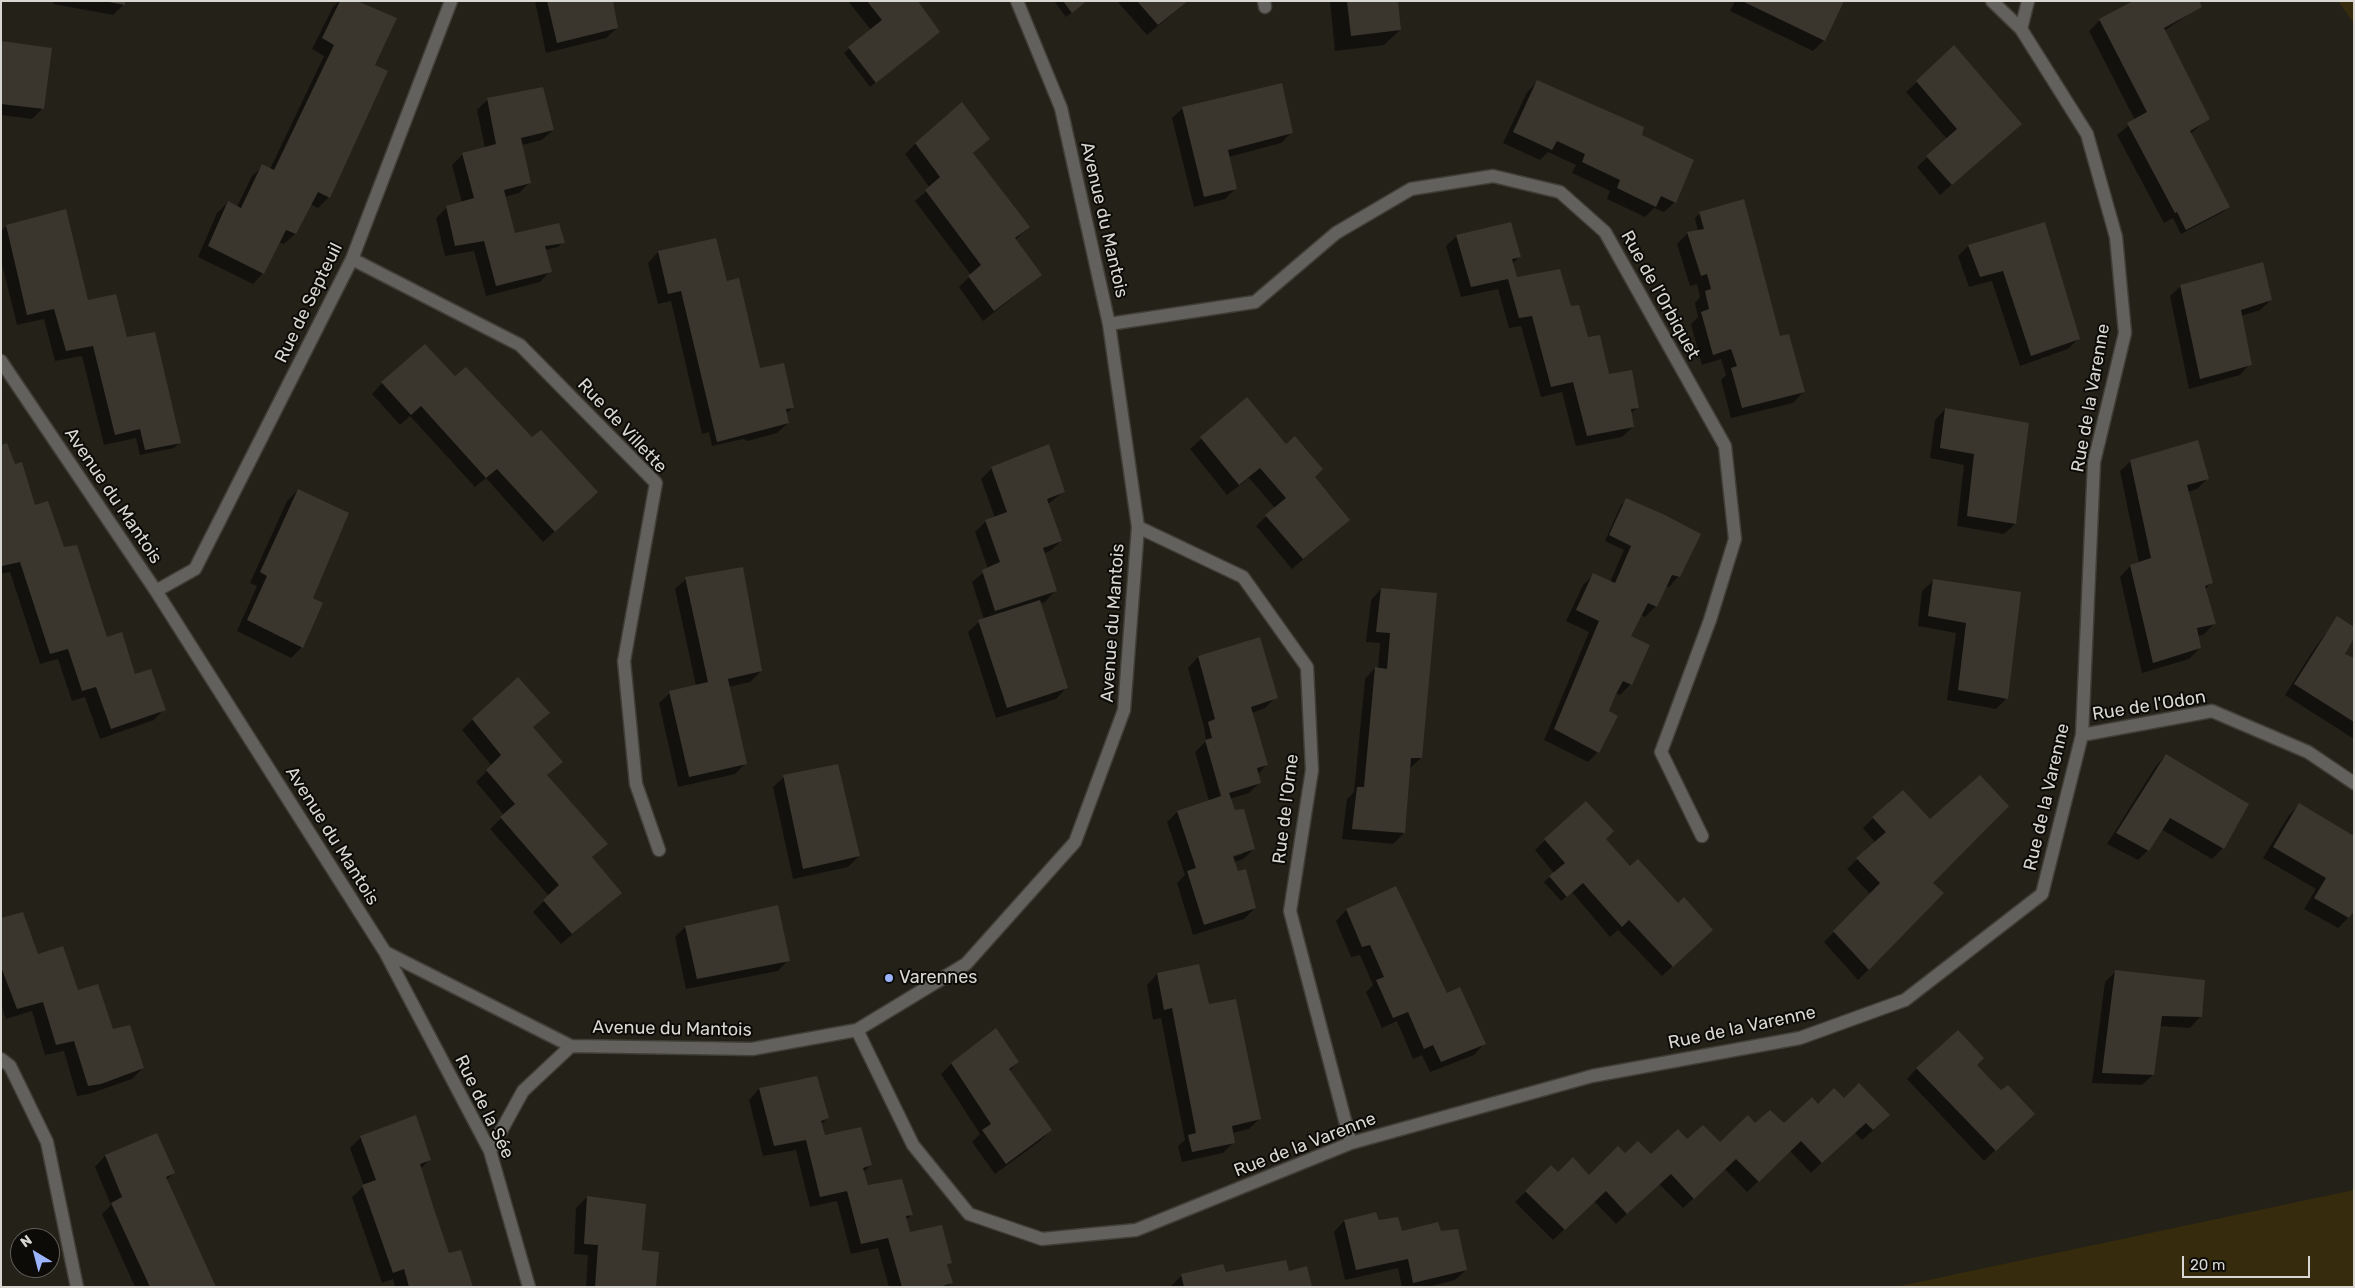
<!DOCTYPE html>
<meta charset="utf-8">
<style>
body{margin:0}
#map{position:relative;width:2355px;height:1288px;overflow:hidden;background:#242119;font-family:Rubik,sans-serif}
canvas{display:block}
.frame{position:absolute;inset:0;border:2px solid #d9d7d2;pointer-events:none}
.north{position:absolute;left:10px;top:1228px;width:50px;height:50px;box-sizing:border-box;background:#0c0b07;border:1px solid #5e5d58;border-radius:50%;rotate:323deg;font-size:14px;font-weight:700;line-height:20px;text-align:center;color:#d9d7d2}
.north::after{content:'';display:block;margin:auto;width:18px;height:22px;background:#9cb4fd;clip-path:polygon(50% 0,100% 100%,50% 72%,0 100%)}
.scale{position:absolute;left:2182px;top:1256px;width:128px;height:22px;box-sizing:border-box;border:2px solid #d9d7d2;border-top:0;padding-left:6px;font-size:15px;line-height:18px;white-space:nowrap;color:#d9d7d2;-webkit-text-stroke:4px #0c0b07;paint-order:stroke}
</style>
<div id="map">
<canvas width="2355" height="1288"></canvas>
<div class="frame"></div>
<div class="north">N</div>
<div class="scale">20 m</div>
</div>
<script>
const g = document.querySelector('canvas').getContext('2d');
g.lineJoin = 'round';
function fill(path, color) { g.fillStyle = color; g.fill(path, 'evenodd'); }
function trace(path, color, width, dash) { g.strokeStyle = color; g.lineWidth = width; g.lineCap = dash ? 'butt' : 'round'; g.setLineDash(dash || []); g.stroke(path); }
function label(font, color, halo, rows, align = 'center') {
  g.font = font + ' Rubik,sans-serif'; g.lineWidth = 4; g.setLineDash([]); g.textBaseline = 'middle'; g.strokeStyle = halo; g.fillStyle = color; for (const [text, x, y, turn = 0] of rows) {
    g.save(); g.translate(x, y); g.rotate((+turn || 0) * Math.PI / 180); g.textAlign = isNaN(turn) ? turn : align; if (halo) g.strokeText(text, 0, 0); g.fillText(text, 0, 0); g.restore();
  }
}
const green = new Path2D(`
 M2338 1H2354V23Z
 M2354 1190V1287H1895Z`);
const shadow = new Path2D(`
 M54 1H124L123 5 113 15 53 4Z
 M339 1H354L373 66 329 197 318 208 310 204 295 234 284 244 279 242 263 273 253 284 198 257 217 213 228 202 237 207 252 176 263 166 270 169 324 56 312 49 333 7Z
 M535 1H611L617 28 606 38 546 53Z
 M848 1H916L938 32 870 87 844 53 871 30Z
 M1054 1H1087L1066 17Z
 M1117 1H1188L1147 35Z
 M1330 1H1397L1400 30 1384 45 1335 51Z
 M1735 1H1843L1824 40 1813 51 1730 11Z
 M2200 6 2164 31 2209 118 2190 134 2228 207 2223 212 2181 234 2173 218 2164 223 2117 135 2135 120 2089 31 2100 20Z
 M1 42 43 108 32 119 1 115Z
 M1538 81 1640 135 1675 202 1664 212 1654 208 1645 217 1607 199 1610 191 1572 173 1576 165 1548 152 1540 160 1503 143 1527 92Z
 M1917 82 2021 124 1940 195 1917 167 1947 139 1906 92Z
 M488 99 553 130 542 140 522 145 530 182 519 193 504 197 514 235 563 242 558 247 545 250 550 271 540 282 486 296 474 251 445 256 436 218 446 208 462 203 452 165 463 154 485 148 477 110Z
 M1183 108 1292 132 1281 143 1229 157 1236 188 1225 199 1194 207 1172 118Z
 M989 139 972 154 1029 227 1015 240 1041 275 983 321 959 287 971 275 915 201 930 188 905 154 915 144Z
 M1700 213 1779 338 1803 392 1793 403 1731 418 1721 380 1726 375 1721 359 1702 365 1691 324 1698 317 1695 303 1700 297 1697 284 1690 286 1677 244 1688 233 1698 231 1695 218Z
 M2044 224 2079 338 2068 349 2020 366 1992 281 1969 287 1958 256 1968 246Z
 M6 226 126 339 179 443 174 448 140 455 136 438 104 445 82 356 55 361 44 319 17 325 1 260V231Z
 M1457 236 1520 256 1512 264 1516 279 1570 307 1609 375 1638 407 1630 414 1633 427 1622 437 1576 446 1562 392 1541 397 1521 326 1509 328 1498 289 1461 297 1446 246Z
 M658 252 792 408 786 414 788 423 777 433 748 441 743 439 712 446 709 432 702 434 671 301 658 304 648 263Z
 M2181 286 2271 300 2260 310 2241 316 2250 364 2240 375 2189 389 2170 296Z
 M455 378 586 503 543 542 486 478 475 487 410 416 400 425 372 394 382 383Z
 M1247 398 1349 520 1292 569 1256 526 1275 508 1249 478 1227 495 1190 449Z
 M1945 409 2028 424 2015 524 2004 534 1957 526 1964 465 1930 458 1935 420Z
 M1 446 13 464 34 507 63 549 107 638 134 676 164 709 154 720 100 739 85 697 72 701 58 659 40 664 10 572 1 574Z
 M2131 461 2208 478 2197 489 2188 492 2211 583 2205 590 2214 624 2203 635 2198 636 2200 648 2189 659 2142 673 2120 577 2130 566 2139 563 2120 471Z
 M992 468 1063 492 1048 504 1061 541 1050 551 1043 554 1055 591 1045 602 1040 603 1066 688 1056 699 996 718 968 632 979 622 984 620 972 582 988 569 975 532 986 521 995 518 981 479Z
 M298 490 311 599 302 647 291 658 237 631 257 586 250 583 287 501Z
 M1626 500 1679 576 1669 587 1665 586 1656 606 1645 617 1640 615 1630 637 1631 684 1620 695 1616 693 1608 712 1598 752 1588 762 1544 740 1589 632 1566 621 1583 585 1593 575 1610 582 1624 550 1605 541 1621 505Z
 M686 579 761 671 750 682 728 687 746 763 735 774 678 787 659 703 670 693 696 686 675 589Z
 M1933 581 2019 593 2007 698 1996 709 1947 700 1956 633 1918 626 1922 591Z
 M1381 589 1421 758 1409 769 1404 833 1393 844 1342 839 1347 799 1354 792 1365 679 1375 668H1378L1380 643 1366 642 1371 600Z
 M2337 618 2344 653 2354 659V739L2285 695 2312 652Z
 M1198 657 1276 697 1265 708 1252 713 1267 764 1258 774 1260 782 1249 793 1230 799 1254 849 1243 859 1234 862 1255 908 1244 919 1193 935 1177 883 1185 875 1167 822 1177 812 1209 801 1195 752 1206 741 1204 727 1188 668ZM1243 851V854L1227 859V857Z
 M549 713 532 728 561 762 546 776 606 844 591 858 620 893 561 944 533 912 549 896 490 829 504 815 476 782 492 766 462 730 473 719Z
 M2166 755 2223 848 2212 859 2161 829 2148 850 2138 860 2107 844 2156 766Z
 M784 777 859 856 848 867 793 879 773 787Z
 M2299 805 2348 918 2338 928 2304 909 2316 889 2263 858 2289 815Z
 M1873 818 1931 883 1869 969 1858 980 1824 942 1871 895 1847 869 1875 842 1863 828Z
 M1604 839 1701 940 1662 976 1618 930 1610 937 1572 892 1561 901 1544 882 1554 873 1535 850 1545 840Z
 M1395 888 1446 995 1484 1044 1474 1055 1430 1072 1422 1055 1413 1059 1397 1021 1382 1028 1366 992 1373 985 1360 955 1351 957 1336 921 1346 910Z
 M1 920 77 992 112 1031 143 1068 132 1079 89 1094 77 1096 64 1051 45 1055 32 1011 6 1019 1 1004Z
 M685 927 788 960 778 971 686 989 675 937Z
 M2115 972 2200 1017 2190 1028 2159 1026 2153 1075 2142 1085 2092 1083 2105 982Z
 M1157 974 1208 1006 1260 1118 1249 1129 1232 1133 1234 1142 1223 1153 1182 1162 1178 1146 1185 1140 1161 1018 1153 1020 1147 985Z
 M1018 1062 1009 1071 1051 1130 1040 1141 995 1174 972 1142 980 1134 941 1074 951 1064Z
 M1976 1065 2022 1124 1984 1161 1907 1079 1917 1068Z
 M816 1077 828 1118 821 1124 824 1136 871 1165 863 1172 867 1186 911 1215 906 1220 909 1233 951 1263 946 1267 951 1283 947 1287H889L878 1248 851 1254 837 1201 810 1207 796 1150 763 1156 749 1100 759 1089Z
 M1844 1099 1878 1126 1862 1140 1854 1132 1811 1173 1790 1151 1747 1192 1725 1169 1683 1208 1659 1184 1616 1224 1594 1201 1553 1240 1515 1202 1551 1167 1558 1174 1589 1177 1625 1154 1651 1156 1686 1141 1720 1144 1755 1124 1784 1125 1818 1105Z
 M156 1135 174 1173 166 1180 215 1287H135L102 1214 111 1205 95 1167 105 1156Z
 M361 1137 429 1160 420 1169 448 1254 472 1287H395L393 1279 382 1283 352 1197 364 1186 350 1148Z
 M587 1197 641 1251 655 1287H586L588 1255 574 1254 576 1208Z
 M1344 1221 1401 1232H1440L1466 1270 1455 1280 1428 1287H1402L1398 1268 1345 1280 1334 1232Z
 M1288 1272 1311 1287 1171 1286 1182 1275Z`);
const building = new Path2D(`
 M109 1H125V5L109 2Z
 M340 1H357L397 18 375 65 388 71 330 198 318 192 296 234 286 230 264 274 208 246 228 201 241 208 262 164 274 170 334 45 322 38Z
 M547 1H613L618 28 557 43Z
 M867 1H918L940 32 876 83 848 47 882 20Z
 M1063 1H1087L1072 13Z
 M1137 1H1188L1158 25Z
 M1347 1H1398L1401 30 1351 36Z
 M1742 1H1844L1825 41Z
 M2133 1H2199L2202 7 2164 28 2210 119 2190 131 2230 207 2186 230 2177 212 2175 213 2127 123 2147 112 2099 19Z
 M1 41 52 48 44 109 1 104Z
 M1954 45 2022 124 1952 185 1926 156 1957 129 1916 81Z
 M1537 80 1644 127 1642 135 1694 160 1676 203 1661 196 1656 207 1617 188 1620 180 1582 162 1585 154 1557 141 1552 150 1513 132Z
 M1282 83 1293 133 1228 150 1237 189 1204 197 1182 107Z
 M543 87 554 130 521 138 531 183 504 190 515 233 559 223 565 243 545 246 552 272 496 286 484 241 455 246 446 206 474 198 462 153 496 144 487 98Z
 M962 102 990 139 973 153 1030 227 1015 238 1042 275 994 311 968 276 981 265 925 190 940 177 915 143Z
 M1744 199 1780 336 1789 334 1805 392 1742 408 1731 368 1737 366 1731 349 1713 355 1701 312 1709 309 1705 291 1711 289 1707 274 1701 276 1687 232 1704 229 1699 212Z
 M66 209 88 300 116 294 127 337 155 332 181 443 145 450 140 429 115 435 93 346 66 351 54 309 27 315 6 225Z
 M1511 222 1521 257 1512 259 1517 277 1560 269 1571 306 1579 305 1588 337 1600 335 1609 374 1632 370 1639 408 1631 409 1634 427 1587 436 1573 382 1551 387 1532 316 1519 318 1508 279 1471 287 1456 235Z
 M2045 222 2080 339 2031 356 2003 271 1980 277 1968 245Z
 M716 238 727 281 739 278 760 368 784 363 794 408 786 409 789 423 717 442 681 291 668 294 658 251Z
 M2263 262 2272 300 2241 310 2252 365 2200 379 2180 285Z
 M425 344 455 376 466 367 532 437 541 430 598 492 555 532 497 469 486 478 421 406 411 415 381 382Z
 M1247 397 1286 444 1295 436 1310 454 1323 469 1315 477 1350 520 1303 559 1265 515 1286 498 1260 468 1239 485 1200 437Z
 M1945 408 2029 423 2016 524 1967 516 1974 454 1940 448Z
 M2198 440 2209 479 2187 485 2213 583 2205 586 2216 624 2197 628 2201 648 2153 663 2130 565 2151 558 2130 460Z
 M7 443 15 464 22 462 35 505 48 501 64 547 77 545 107 637 122 632 135 674 151 669 166 710 111 729 96 687 82 691 68 649 50 654 20 562 2 566 1 563V445Z
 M1049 444 1065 492 1047 499 1062 541 1043 548 1057 591 995 611 982 570 1000 562 985 520 1007 512 991 467Z
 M298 489 349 513 313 598 323 603 303 648 247 620 267 576 260 572Z
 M1626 498 1665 515 1701 534 1680 577 1672 575 1657 607 1648 603 1631 636 1650 645 1632 685 1623 681 1615 696 1609 711 1618 716 1599 753 1554 729 1599 621 1576 610 1593 573 1615 583 1631 546 1609 535Z
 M743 567 762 671 728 679 747 764 689 777 669 691 708 682 685 577Z
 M1933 579 2021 592 2008 699 1958 690 1966 623 1928 616Z
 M1381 588 1437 593 1422 758H1411L1405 833 1352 829 1357 787H1364L1375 667 1387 669 1390 633 1376 632Z
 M1040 600 1068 688 1007 708 978 620Z
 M2337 616 2354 627V638L2345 654 2354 658V722L2294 684Z
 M1260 637 1278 698 1251 707 1268 765 1257 768 1261 783 1229 793 1235 810 1244 809 1255 849 1233 856 1238 871 1246 869 1256 908 1204 925 1187 871 1196 868 1177 811 1221 796 1205 740 1212 738 1208 722 1215 719 1198 656Z
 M518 677 550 713 533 727 563 762 547 775 608 844 592 857 622 893 572 934 543 900 559 885 500 817 515 804 486 770 501 755 472 719Z
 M2166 754 2249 804 2224 849 2170 818 2149 851 2116 833Z
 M838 764 860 856 803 869 783 775Z
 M1980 775 2009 806 1933 883 1944 893 1869 970 1833 931 1880 883 1856 858 1886 832 1872 817 1903 790 1930 819Z
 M1586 801 1614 831 1606 839 1630 866 1638 859 1678 903 1684 897 1713 930 1673 967 1629 920 1622 927 1583 883 1567 897 1549 876 1565 863 1544 839Z
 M2299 803 2354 836V911L2349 918 2314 898 2326 878 2273 847Z
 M1396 886 1447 993 1460 987 1486 1044 1441 1062 1433 1045 1424 1049 1408 1012 1393 1018 1376 980 1384 977 1370 945 1362 947 1346 909Z
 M778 905 790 961 697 979 685 926Z
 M23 912 38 954 63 946 78 990 98 984 113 1029 130 1025 144 1068 101 1084 88 1086 74 1041 56 1045 43 1002 17 1009 1 967V918Z
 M1199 964 1209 1004 1236 999 1261 1119 1232 1126 1235 1143 1192 1152 1188 1135 1196 1133 1172 1008 1164 1010 1157 973Z
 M2115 970 2205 980 2202 1017 2162 1016 2154 1075 2102 1073Z
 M996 1028 1019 1062 1009 1069 1052 1130 1006 1164 982 1130 991 1124 951 1063Z
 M1958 1030 1984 1058 1977 1065 1989 1078 2001 1090 2008 1085 2035 1114 1996 1151 1916 1068Z
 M817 1076 829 1118 821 1121 825 1135 861 1127 872 1165 863 1168 868 1185 902 1179 913 1215 906 1216 910 1232 942 1225 952 1263 947 1265 953 1283 939 1287H902L888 1238 861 1244 847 1191 820 1197 806 1140 774 1146 759 1088Z
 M1859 1083 1890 1115 1873 1130 1866 1123 1822 1163 1801 1141 1759 1182 1736 1159 1694 1199 1671 1174 1627 1214 1606 1191 1565 1230 1525 1191 1551 1165 1558 1172 1573 1157 1589 1175 1618 1146 1625 1153 1638 1141 1651 1154 1678 1129 1687 1139 1703 1125 1720 1142 1748 1115 1755 1123 1770 1110 1784 1123 1812 1097 1818 1104 1834 1088 1844 1098Z
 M416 1115 431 1160 420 1164 434 1209 449 1253 461 1250 473 1287H409L404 1269 393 1273 362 1185 376 1180 360 1136Z
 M157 1133 175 1173 166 1177 216 1287H150L111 1203 122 1197 105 1155Z
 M587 1196 646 1204 642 1250 659 1252 656 1287H595L598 1245 584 1244Z
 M1376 1212 1379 1220 1398 1217 1402 1231 1438 1222 1441 1231 1458 1229 1467 1270 1413 1283 1408 1259 1356 1270 1344 1220Z
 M1286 1260 1289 1271 1307 1266 1312 1287H1184L1181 1274 1223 1264 1226 1272Z`);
const street = new Path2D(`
 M1264 1 1265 7
 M2021 29 2028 1
 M352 259 520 345 656 483 624 661 636 784 659 850
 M1109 324 1255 302 1336 233 1411 189 1493 176 1560 192 1605 232 1725 446 1735 539 1710 620 1661 752 1702 836
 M1 361 156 591 385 952 571 1046 752 1049 857 1030 966 964 1075 842 1124 710 1138 527 1109 324 1061 108 1017 1
 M1138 527 1243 577 1307 667 1312 770 1290 911 1351 1143
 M156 591 195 569 352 259 451 1
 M2082 735 2212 711 2308 752 2354 783
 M385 952 490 1151 529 1287
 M857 1030 913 1145 969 1214 1042 1239 1136 1230 1351 1143 1592 1076 1800 1038 1905 1000 2042 894 2082 735 2094 462 2125 333 2116 237 2087 134 2021 29 1992 1
 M1 1059 10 1066 47 1142 77 1287
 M490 1151 523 1091 571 1046`);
const markers = [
 [889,978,5,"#9cb4fd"]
];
const streetNames = [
 ["Avenue du Mantois",1104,220,77],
 ["Rue de l'Orbiquet",1660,295,61],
 ["Rue de Septeuil",309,303,-64],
 ["Rue de la Varenne",2091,398,-80],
 ["Rue de Villette",622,426,47],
 ["Avenue du Mantois",113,496,56],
 ["Avenue du Mantois",1113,623,-86],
 ["Rue de l'Odon",2149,706,-9],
 ["Rue de la Varenne",2047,797,-77],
 ["Rue de l'Orne",1286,809,-83],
 ["Avenue du Mantois",332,836,58],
 ["Rue de la Varenne",1742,1028,-12],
 ["Avenue du Mantois",672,1029,1],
 ["Rue de la Sée",484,1107,64],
 ["Rue de la Varenne",1305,1145,-21]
];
const poiNames = [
 ["Varennes",899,978]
];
fill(green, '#362b0c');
fill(shadow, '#0007');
fill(building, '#3a362e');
trace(street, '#413e37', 15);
trace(street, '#63615d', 12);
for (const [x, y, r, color] of markers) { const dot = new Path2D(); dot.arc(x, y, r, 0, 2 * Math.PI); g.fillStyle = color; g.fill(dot); trace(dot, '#0c0b07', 2); }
label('18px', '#d9d7d2', '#0c0b07', streetNames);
label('18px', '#d9d7d2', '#0c0b07', poiNames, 'left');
</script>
